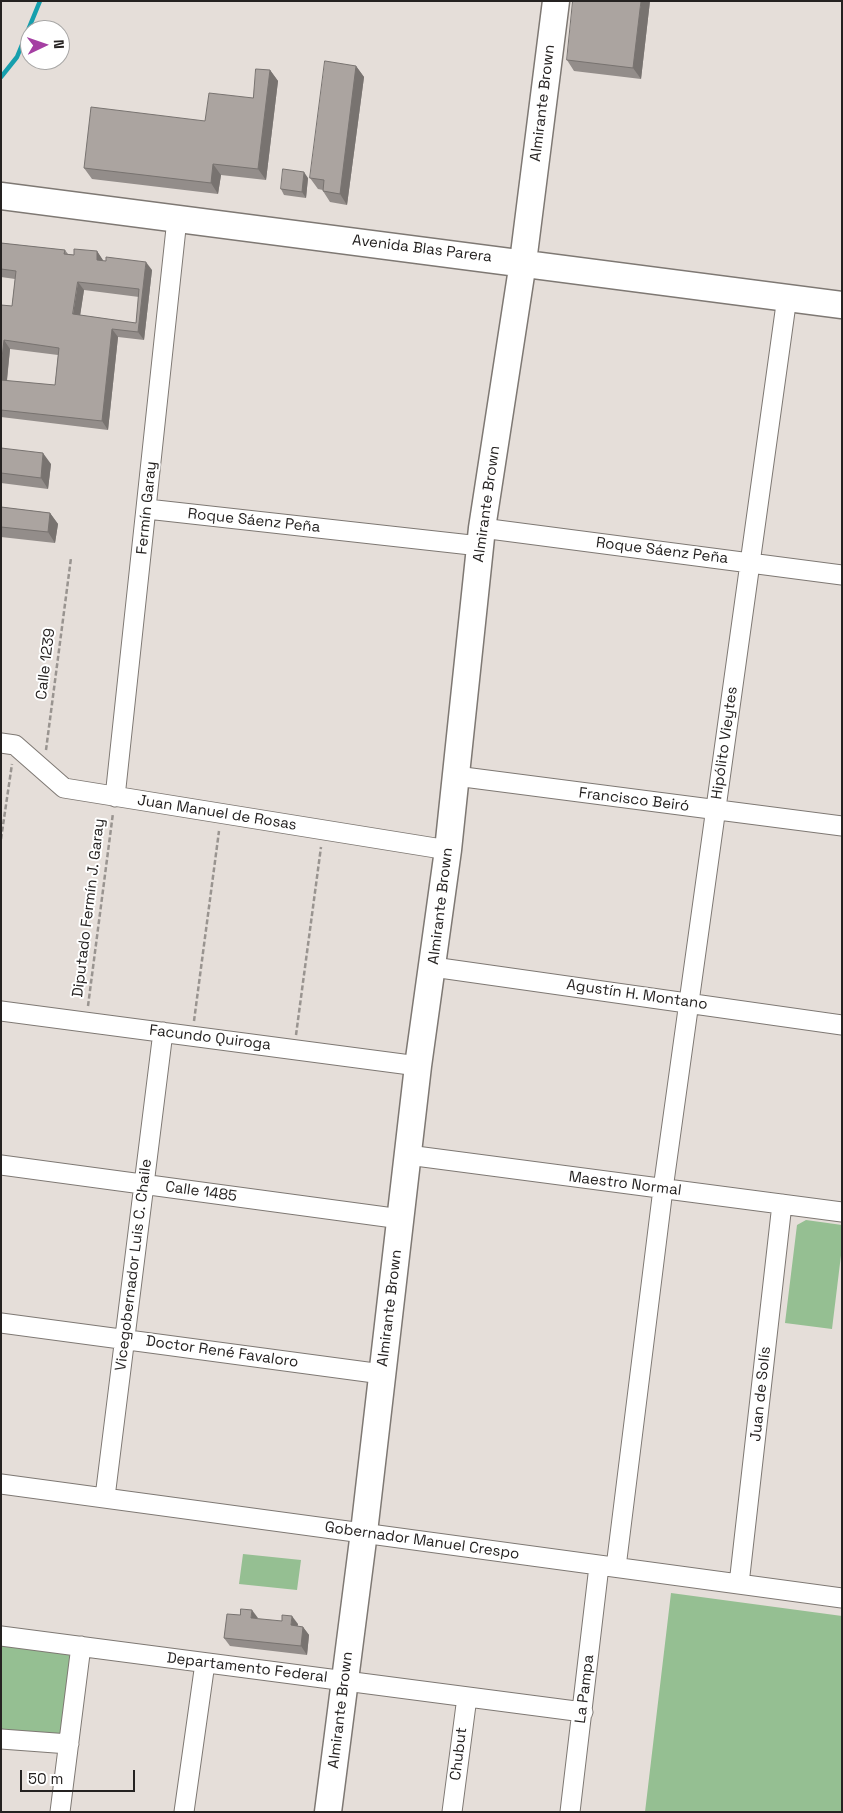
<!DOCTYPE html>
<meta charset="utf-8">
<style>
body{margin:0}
#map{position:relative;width:843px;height:1813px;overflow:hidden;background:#e5ded9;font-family:"Space Grotesk",sans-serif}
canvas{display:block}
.frame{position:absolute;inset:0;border:2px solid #252221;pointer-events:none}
.north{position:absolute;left:20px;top:20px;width:50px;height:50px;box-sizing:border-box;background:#fff;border:1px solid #a8a7a6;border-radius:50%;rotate:87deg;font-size:14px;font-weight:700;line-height:20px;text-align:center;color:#252221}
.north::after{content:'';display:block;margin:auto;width:18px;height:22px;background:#a53fa3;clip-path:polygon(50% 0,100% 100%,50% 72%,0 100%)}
.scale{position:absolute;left:20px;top:1770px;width:115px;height:22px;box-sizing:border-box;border:2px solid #252221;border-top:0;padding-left:6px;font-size:15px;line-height:18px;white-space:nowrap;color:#252221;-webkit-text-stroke:4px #fff;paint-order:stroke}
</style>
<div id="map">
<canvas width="843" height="1813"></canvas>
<div class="frame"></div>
<div class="north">N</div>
<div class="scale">50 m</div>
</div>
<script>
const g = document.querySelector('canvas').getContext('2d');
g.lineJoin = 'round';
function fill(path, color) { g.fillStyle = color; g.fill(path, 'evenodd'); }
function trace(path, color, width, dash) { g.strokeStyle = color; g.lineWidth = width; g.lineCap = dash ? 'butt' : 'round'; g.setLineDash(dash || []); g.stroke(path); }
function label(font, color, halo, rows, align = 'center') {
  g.font = font + ' "Space Grotesk",sans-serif'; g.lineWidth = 4; g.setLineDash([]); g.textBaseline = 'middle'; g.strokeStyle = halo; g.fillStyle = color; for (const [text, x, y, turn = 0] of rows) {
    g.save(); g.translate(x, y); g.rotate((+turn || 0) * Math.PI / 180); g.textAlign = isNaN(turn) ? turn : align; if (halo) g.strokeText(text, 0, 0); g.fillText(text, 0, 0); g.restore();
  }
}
const green = new Path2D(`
 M806 1220 842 1225V1247L832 1329 785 1323 797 1225Z
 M243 1554 301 1560 297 1590 239 1584Z
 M671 1593 842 1616V1812H645Z
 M1 1636 81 1646 69 1744 1 1739Z`);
const stream = new Path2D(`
 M1 77 17 57 40 1`);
const path = new Path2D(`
 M46 750 71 558
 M1 839 12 764
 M88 1006 113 813
 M194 1021 219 831
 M296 1035 321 847`);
const street = new Path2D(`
 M147 509 480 546
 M482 528 842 575
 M1 743 15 745 64 788 448 850
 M456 776 842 826
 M115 797 177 219
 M433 967 842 1025
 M1 1011 418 1066
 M408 1155 842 1212
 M1 1165 401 1219
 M1 1323 382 1374
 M1 1484 842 1598
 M105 1497 163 1032
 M616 1567 663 1189 787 297
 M739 1584 782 1204
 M1 1636 583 1712
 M1 1739 69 1744
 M60 1812 81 1646
 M184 1812 205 1663
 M452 1812 467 1697
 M570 1812 599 1566`);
const secondary = new Path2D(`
 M1 196 842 305
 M328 1812 364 1532 418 1066 448 850 482 528 523 262 556 1`);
const wall = new Path2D(`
 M650 1 641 79 574 71 567 60Z
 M356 66 364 77 347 205 330 202 323 191V190L318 189 310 178Z
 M270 70 278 81 266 180 221 175 218 194 92 179 84 168 205 121 253 98Z
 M308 178 306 198 284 195 281 189Z
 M1 243 65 250 68 254 74 255 97 251 103 261 152 270 144 340 118 337 108 430 1 417V305L12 306 15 279 1 277ZM84 290 139 297 136 323 80 315ZM10 349 58 355 55 385 7 381Z
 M1 448 51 464 48 489 1 483Z
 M1 507 50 513 58 524 55 543 1 537Z
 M258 1619 298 1624 297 1626 303 1627 309 1635 307 1655 230 1646 224 1638Z`);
const shadedWall = new Path2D(`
 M641 1H650L641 79 633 68Z
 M356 66 364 77 347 205 340 194Z
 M270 70 278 81 266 180 258 169Z
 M213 164 221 175 218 194 211 183Z
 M304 172 308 178 306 198 302 192Z
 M97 251 103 260 102 268 97 260Z
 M146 262 152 270 144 340 138 332Z
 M78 282 84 290 79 323 73 314Z
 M112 329 118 337 108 430 102 421Z
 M4 340 10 349 6 388 1 382V367Z
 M43 453 51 464 48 489 41 478Z
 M50 513 58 524 55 543 48 532Z
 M252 1610 258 1618H251Z
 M292 1616 298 1624 296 1634 291 1625Z
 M303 1627 309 1635 307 1655 301 1646Z`);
const building = new Path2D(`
 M573 1H641L633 68 567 60Z
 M325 61 356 66 340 194 323 191 324 180 310 178Z
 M256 69 270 70 258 169 213 164 211 183 84 168 91 107 205 121 209 93 253 98Z
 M283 169 304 172 302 192 281 189Z
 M1 243 65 250 64 254 74 255V249L97 251V260L106 261V257L146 262 138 332 112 329 102 421 1 410V380L55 385 59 348 4 340 1 367V305L12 306 16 271 1 269ZM78 282 139 289 136 323 73 314Z
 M1 448 43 453 41 478 1 473Z
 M1 507 50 513 48 532 1 527Z
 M241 1609 252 1610 251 1618 282 1621V1615L292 1616 291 1625 303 1627 301 1646 224 1638 227 1614 240 1615Z`);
const streetNames = [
 ["Almirante Brown",543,103,-83],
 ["Avenida Blas Parera",422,249,7],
 ["Almirante Brown",487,504,-82],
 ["Fermín Garay",147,508,-84],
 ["Roque Sáenz Peña",254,521,6],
 ["Roque Sáenz Peña",662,551,7],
 ["Calle 1239",46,664,-83],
 ["Hipólito Vieytes",725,743,-82],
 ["Francisco Beiró",634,800,7],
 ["Juan Manuel de Rosas",217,813,9],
 ["Almirante Brown",441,906,-83],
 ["Diputado Fermín J. Garay",89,908,-83],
 ["Agustín H. Montano",637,995,8],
 ["Facundo Quiroga",210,1038,7],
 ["Maestro Normal",625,1184,7],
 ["Calle 1485",201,1192,8],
 ["Vicegobernador Luis C. Chaile",134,1265,-83],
 ["Almirante Brown",390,1308,-83],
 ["Doctor René Favaloro",222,1352,8],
 ["Juan de Solís",761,1394,-84],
 ["Gobernador Manuel Crespo",422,1541,8],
 ["Departamento Federal",247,1668,7],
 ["La Pampa",585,1689,-83],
 ["Almirante Brown",341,1710,-83],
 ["Chubut",459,1754,-83]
];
fill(green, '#95bf92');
trace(stream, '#169fad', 4.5);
trace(street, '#7e7873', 21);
trace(secondary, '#7e7873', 29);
trace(path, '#999490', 2.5, [5, 2.5]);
trace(street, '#fff', 19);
trace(secondary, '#fff', 26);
fill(wall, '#938d8a');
fill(shadedWall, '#787370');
fill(building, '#aba4a0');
trace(building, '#787370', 1);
label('15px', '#252221', '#fff', streetNames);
</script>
